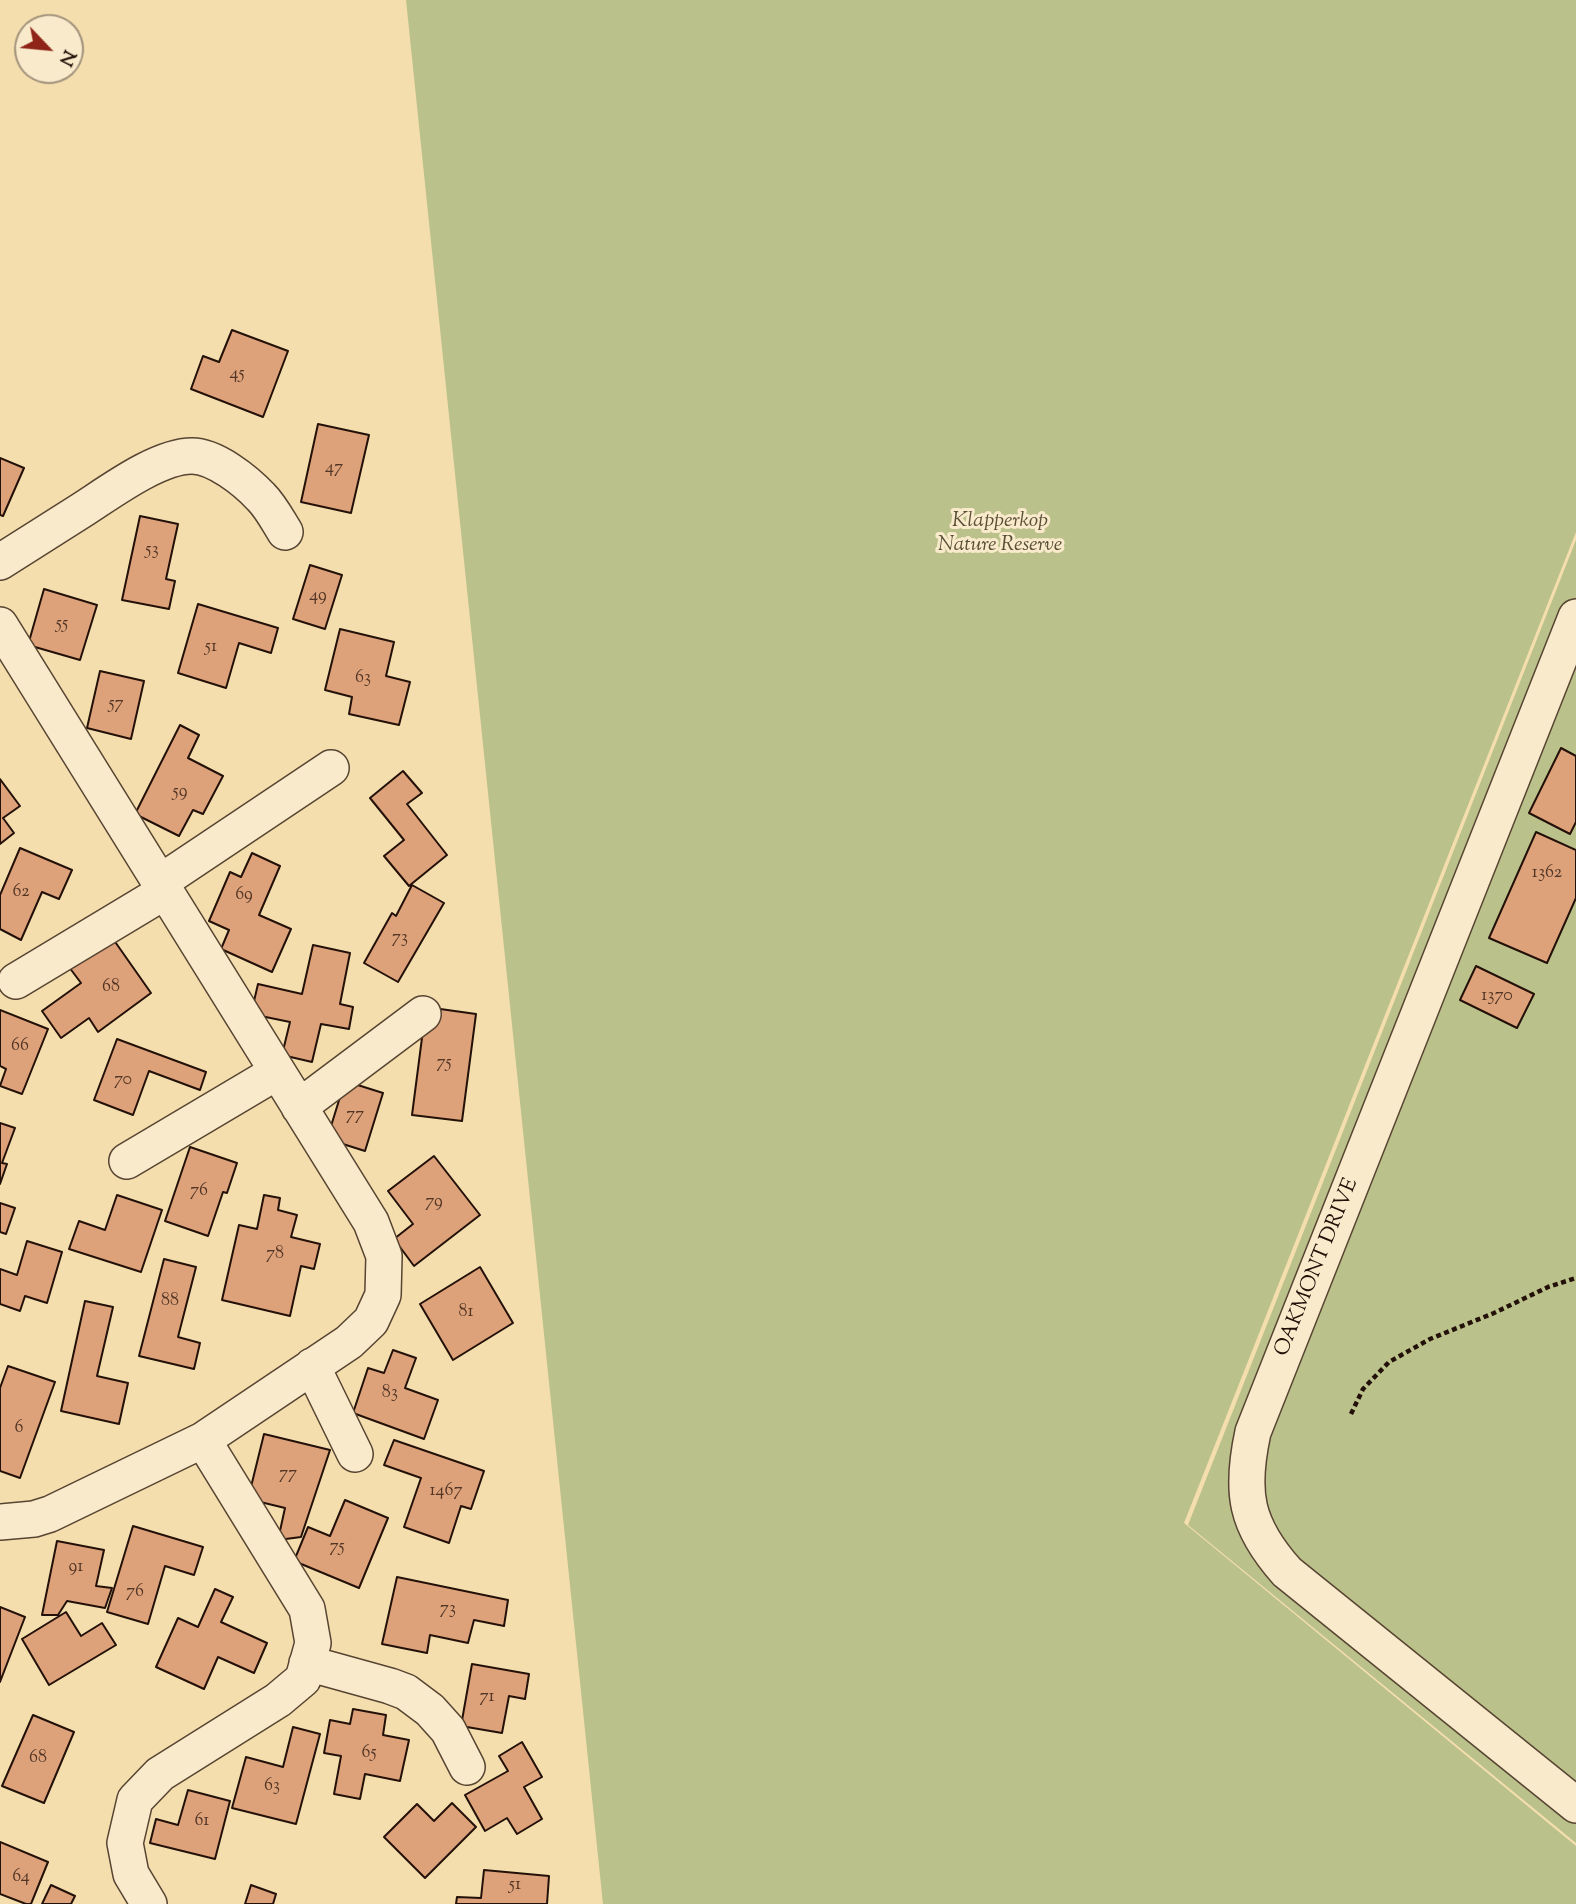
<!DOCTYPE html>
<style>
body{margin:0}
#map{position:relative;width:1576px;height:1904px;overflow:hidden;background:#f4dead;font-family:"Sorts Mill Goudy",serif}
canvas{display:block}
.north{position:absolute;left:14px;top:14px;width:70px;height:70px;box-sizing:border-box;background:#f8eaca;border:2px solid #a3937d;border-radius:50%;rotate:116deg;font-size:19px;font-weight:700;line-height:28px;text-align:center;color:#231109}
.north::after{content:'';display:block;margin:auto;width:24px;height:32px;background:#8f2418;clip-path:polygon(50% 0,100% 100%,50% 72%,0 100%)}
</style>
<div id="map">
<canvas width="1576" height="1904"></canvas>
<div class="north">N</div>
</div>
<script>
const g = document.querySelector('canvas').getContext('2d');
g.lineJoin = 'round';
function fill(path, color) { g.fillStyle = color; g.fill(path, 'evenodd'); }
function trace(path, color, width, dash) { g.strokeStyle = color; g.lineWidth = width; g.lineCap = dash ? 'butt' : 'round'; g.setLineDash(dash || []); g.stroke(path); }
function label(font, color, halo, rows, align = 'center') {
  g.font = font + ' "Sorts Mill Goudy",serif'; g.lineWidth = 6; g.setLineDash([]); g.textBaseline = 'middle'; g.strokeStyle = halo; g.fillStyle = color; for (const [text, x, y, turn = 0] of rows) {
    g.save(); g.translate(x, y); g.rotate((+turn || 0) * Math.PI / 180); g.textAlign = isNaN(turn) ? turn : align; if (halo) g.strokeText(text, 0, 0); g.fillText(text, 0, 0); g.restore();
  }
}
const green = new Path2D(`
 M406 0H1576V532L1184 1523 1576 1846V1904H603Z
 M1576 540V1843L1188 1525Z`);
const building = new Path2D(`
 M232 330 288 351 263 417 191 389 203 356 219 362Z
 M318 424 369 435 351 513 301 502Z
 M0 458 24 468 3 516 0 515Z
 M140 516 178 524 166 579 175 581 169 609 122 600Z
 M310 565 342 575 325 629 293 619Z
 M44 589 97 605 80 660 28 645Z
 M198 604 278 628 271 653 239 643 226 688 178 673Z
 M340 629 394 642 386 676 410 682 399 725 349 714 352 697 325 690Z
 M100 671 144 681 131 739 87 728Z
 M180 725 199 735 188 758 223 776 203 814 193 810 179 836 135 814Z
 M1561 748 1576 756V822L1570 834 1529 813Z
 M403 771 422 793 407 804 447 855 409 886 384 856 404 840 370 798Z
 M0 779 20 806 3 818 14 833 0 844Z
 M1536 832 1576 850V898L1547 963 1489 938Z
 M20 848 72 870 59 899 42 892 21 940 0 929V895Z
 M252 853 280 866 259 915 291 929 272 972 221 949 229 930 209 921 230 872 241 877Z
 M412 885 444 903 398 982 364 963 392 913 396 916Z
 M111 936 151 993 98 1032 89 1018 61 1038 42 1011 81 983 69 967Z
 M313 945 350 953 340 1004 353 1007 349 1029 321 1024 312 1062 282 1055 290 1022 251 1014 258 984 302 994Z
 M1476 966 1534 994 1517 1028 1460 1000Z
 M426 1007 476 1014 462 1121 412 1115Z
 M0 1010 48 1029 22 1094 0 1086 6 1069 0 1066Z
 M117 1039 206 1072 200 1090 149 1071 133 1115 94 1100Z
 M345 1081 383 1093 365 1151 327 1139Z
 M0 1123 15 1128 2 1163 7 1164 0 1184Z
 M190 1147 237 1163 227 1193 223 1192 208 1236 165 1221Z
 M434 1156 480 1215 414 1266 394 1239 413 1224 388 1191Z
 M117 1195 162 1210 141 1272 69 1249 79 1221 105 1230Z
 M264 1195 280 1198 278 1210 297 1215 291 1237 320 1244 314 1269 301 1266 290 1316 222 1300 239 1225 257 1229Z
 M0 1203 15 1208 6 1234 0 1232Z
 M27 1241 62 1252 47 1303 25 1296 20 1311 0 1304V1269L17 1275Z
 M164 1259 196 1267 178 1337 200 1343 194 1369 139 1356Z
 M480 1267 513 1323 453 1360 420 1304Z
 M85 1301 113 1307 97 1376 128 1383 119 1424 61 1411Z
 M393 1350 416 1358 405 1388 438 1400 424 1439 353 1413 368 1368 384 1373Z
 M8 1366 55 1382 20 1478 0 1471V1388Z
 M264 1434 330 1450 301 1537 278 1540 285 1508 248 1499Z
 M394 1440 484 1471 471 1509 461 1506 449 1543 404 1527 421 1478 384 1465Z
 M345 1500 388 1518 359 1588 294 1561 308 1527 330 1536Z
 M133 1526 203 1547 194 1575 165 1566 148 1624 107 1612Z
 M57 1541 104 1550 96 1586 112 1588 105 1608 67 1601 58 1615H42Z
 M397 1577 508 1600 504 1626 474 1620 468 1643 430 1635 427 1653 382 1644Z
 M215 1589 233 1597 221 1622 267 1643 254 1673 218 1657 204 1689 156 1667 178 1618 198 1627Z
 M0 1607 25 1617 0 1682Z
 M66 1612 81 1636 102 1623 116 1645 49 1685 22 1639Z
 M472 1664 529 1674 525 1699 509 1696 502 1733 461 1726Z
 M353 1709 386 1715 383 1735 409 1740 400 1781 365 1774 360 1799 334 1794 341 1756 324 1753 330 1720 350 1724Z
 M33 1715 74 1732 44 1803 2 1786Z
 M293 1727 320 1734 296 1824 232 1808 246 1757 283 1767Z
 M522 1742 542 1777 524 1787 542 1819 517 1834 507 1818 485 1831 465 1795 508 1771 499 1756Z
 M188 1790 230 1801 215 1859 150 1843 156 1819 178 1825Z
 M452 1803 476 1827 425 1878 384 1837 417 1804 434 1821Z
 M0 1842 48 1862 31 1904H26L0 1894Z
 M484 1870 549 1876 547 1904H456L457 1897 481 1898Z
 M51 1885 75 1896 71 1904H42Z
 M251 1885 276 1894 273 1904H245Z`);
const path = new Path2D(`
 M1351 1414 1363 1389 1389 1362 1430 1339 1494 1313 1548 1287 1576 1278`);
const minor = new Path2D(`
 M0 562C27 545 55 527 82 510 110 492 158 456 192 456 215 456 246 481 261 497 271 507 278 521 285 532
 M1576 617 1253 1432C1240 1492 1245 1525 1287 1572L1576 1805
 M0 625 371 1222 384 1256 383 1295 371 1321 349 1342 203 1440 50 1514 34 1519 0 1522
 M159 883 331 768
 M16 981 164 892
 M299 1107 423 1014
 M127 1161 277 1072
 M312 1366 355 1454
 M307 1663 390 1686 406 1692 430 1710 448 1730 467 1767
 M149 1904 131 1874 125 1843 135 1800 160 1774 278 1700 303 1679 313 1643 307 1609 203 1440`);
const numberNames = [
 ["45",237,375],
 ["47",334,469],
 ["53",152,551],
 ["49",318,597],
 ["55",62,625],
 ["51",211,648],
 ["63",363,679],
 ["57",116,705],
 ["59",180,793],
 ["1362",1547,874],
 ["62",21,893],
 ["69",244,896],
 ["73",400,939],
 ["68",111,988],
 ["1370",1497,997],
 ["66",20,1047],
 ["75",444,1064],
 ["70",123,1081],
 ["77",355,1116],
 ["76",199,1192],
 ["79",434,1203],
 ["78",275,1255],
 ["88",170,1302],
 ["81",466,1313],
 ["83",390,1394],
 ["6",19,1429],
 ["77",288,1475],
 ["1467",446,1492],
 ["75",337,1548],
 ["91",76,1568],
 ["76",135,1593],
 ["73",448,1610],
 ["71",487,1698],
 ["65",369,1754],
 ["68",38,1759],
 ["63",272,1787],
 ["61",202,1822],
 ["64",21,1878],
 ["51",515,1886]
];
const parkNames = [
 ["Klapperkop",1000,522],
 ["Nature Reserve",1000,546]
];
const streetNames = [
 ["OAKMONT DRIVE",1318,1268,-68]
];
fill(green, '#bac18a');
fill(building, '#dda27a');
trace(building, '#231109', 2);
trace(minor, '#574432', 38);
trace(path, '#231109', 4.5, [5, 3.5]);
trace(minor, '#f8eaca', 35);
label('18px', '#523525', null, numberNames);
label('italic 21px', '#584f36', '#f8eaca', parkNames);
label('21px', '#231109', '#f8eaca', streetNames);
</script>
